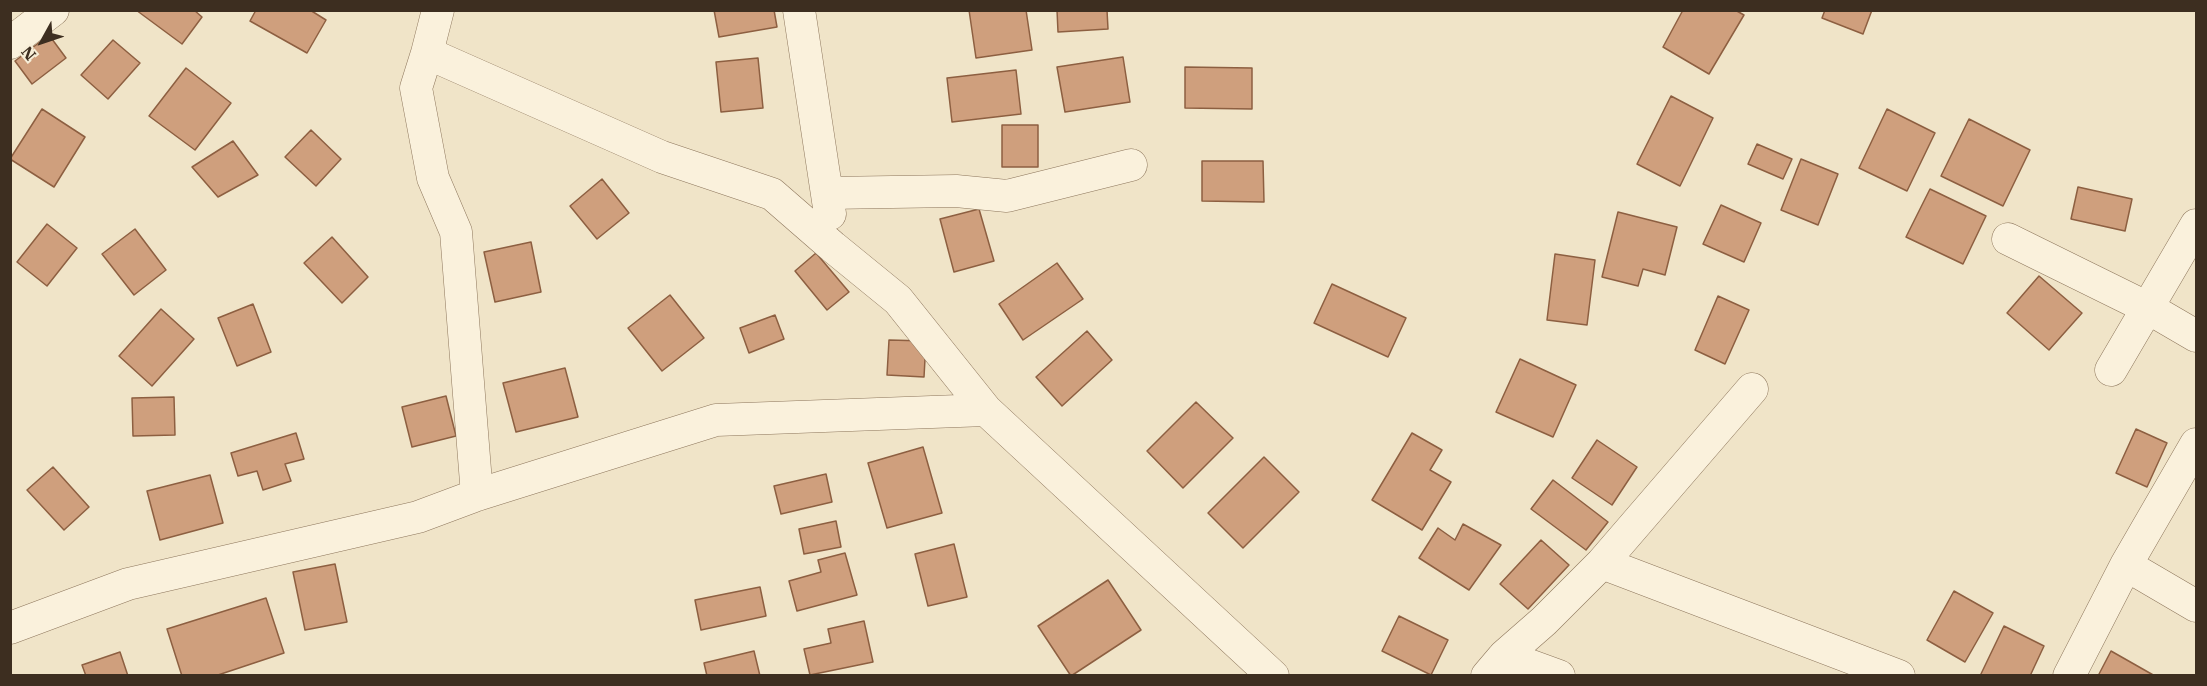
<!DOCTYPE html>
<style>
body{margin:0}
#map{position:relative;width:2207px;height:686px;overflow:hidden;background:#f0e4c8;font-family:"IBM Plex Serif",serif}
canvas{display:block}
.frame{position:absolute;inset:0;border:12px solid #3d2e20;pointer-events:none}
.north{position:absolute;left:12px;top:12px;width:60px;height:60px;-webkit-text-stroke:4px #f7eed8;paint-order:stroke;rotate:230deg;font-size:16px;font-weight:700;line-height:24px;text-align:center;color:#3d2e20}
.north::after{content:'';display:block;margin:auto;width:21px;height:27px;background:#3d2e20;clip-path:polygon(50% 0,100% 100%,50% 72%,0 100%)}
</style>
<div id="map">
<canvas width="2207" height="686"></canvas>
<div class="frame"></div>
<div class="north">N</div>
</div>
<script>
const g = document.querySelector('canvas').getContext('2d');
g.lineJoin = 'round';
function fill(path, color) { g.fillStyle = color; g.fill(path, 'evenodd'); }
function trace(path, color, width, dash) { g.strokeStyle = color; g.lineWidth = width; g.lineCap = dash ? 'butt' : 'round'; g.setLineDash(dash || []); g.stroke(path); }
const building = new Path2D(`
 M136 10H194L202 17 182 44Z
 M256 10H310L326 20 307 53 250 21Z
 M714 10H774L777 27 719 37Z
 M969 10H1026L1032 50 976 58Z
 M1057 10H1107L1108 29 1058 32Z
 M1683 10H1735L1744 15 1709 74 1663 47Z
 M1825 10H1872L1863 34 1822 18Z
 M49 35 66 58 32 84 15 61Z
 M113 40 140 63 108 99 81 75Z
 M1123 57 1130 102 1065 112 1057 67Z
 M758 58 763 108 721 112 716 62Z
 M1185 67 1252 68V109L1185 108Z
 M186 68 231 103 195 150 149 116Z
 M1016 70 1021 114 952 122 947 78Z
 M1671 96 1713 118 1680 186 1637 164Z
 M42 109 85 137 54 187 10 159Z
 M1887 109 1935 133 1907 191 1859 168Z
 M1969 119 2030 150 2003 206 1941 176Z
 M1002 125H1038V167H1002Z
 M311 130 341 159 316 186 285 157Z
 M233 141 258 175 218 197 192 167Z
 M1757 144 1792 159 1783 179 1748 164Z
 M1801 159 1838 174 1818 225 1781 210Z
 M1202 161H1263L1264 202 1202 201Z
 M602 179 629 213 597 239 570 206Z
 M2078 187 2132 199 2125 231 2071 219Z
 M1930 189 1986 216 1963 264 1906 237Z
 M1721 205 1761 223 1744 262 1703 244Z
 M979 209 994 261 954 272 940 219Z
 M1618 212 1677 227 1665 275 1643 269 1638 286 1602 277Z
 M47 224 77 248 47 286 17 262Z
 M135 229 166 270 134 295 102 254Z
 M332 237 368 277 342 303 304 263Z
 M531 242 541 292 495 302 484 252Z
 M816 253 849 292 827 310 795 271Z
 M1555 254 1595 260 1587 325 1547 320Z
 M1057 263 1083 299 1023 340 999 304Z
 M2039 276 2082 313 2049 350 2007 313Z
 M1332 284 1406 318 1388 357 1314 323Z
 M670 295 704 338 662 371 628 328Z
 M1718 296 1749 310 1725 364 1695 350Z
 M253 304 271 352 237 366 218 318Z
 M161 309 194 339 152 386 119 356Z
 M775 315 784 339 749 353 740 328Z
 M1087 331 1112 360 1062 406 1036 377Z
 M889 340 926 341 924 377 887 375Z
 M1520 359 1576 385 1553 437 1496 412Z
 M565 368 578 417 516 432 503 383Z
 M446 396 456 436 412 447 402 407Z
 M174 397 175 435 133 436 132 398Z
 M1196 402 1233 438 1183 488 1147 451Z
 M2136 429 2167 443 2147 487 2116 473Z
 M296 433 304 459 285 464 291 481 263 490 257 471 238 476 231 453Z
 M1412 433 1442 450 1430 470 1451 482 1422 530 1372 500Z
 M1597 440 1637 467 1612 505 1572 478Z
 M923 447 942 513 887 528 868 463Z
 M1264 457 1299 492 1243 548 1208 513Z
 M53 467 89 507 64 530 27 490Z
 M826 474 832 502 781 514 774 486Z
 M210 475 223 523 160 540 147 491Z
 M1553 480 1608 522 1586 550 1531 509Z
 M836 521 841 547 804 554 799 529Z
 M1463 524 1501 545 1469 590 1419 558 1438 528 1455 540Z
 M1541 540 1569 565 1528 609 1500 584Z
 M954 544 967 597 928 606 915 554Z
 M845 553 857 595 797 611 789 581 821 572 818 560Z
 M335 564 347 622 305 630 293 572Z
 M1108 580 1141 630 1071 676 1038 626Z
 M760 587 766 616 701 630 695 600Z
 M1954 591 1993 613 1965 662 1927 640Z
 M266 598 284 653 215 676H182L167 629Z
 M1399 616 1448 640 1431 675 1382 651Z
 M864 621 873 662 810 675 804 649 831 643 828 629Z
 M2004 626 2044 646 2030 676H1980Z
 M754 651 760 676H707L704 663Z
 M2111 651 2155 676H2098Z
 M120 652 128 676H86L82 665Z`);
const street = new Path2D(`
 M438 10 427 53 662 157 772 194 833 247 898 300 986 410
 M799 10 830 214
 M10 43 53 10
 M427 53 416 88 433 178 456 232 477 495
 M828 193 956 191 1007 196 1131 165
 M2008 239 2148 308 2196 336
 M2111 370 2196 225
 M1602 563 1899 676
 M2126 565 2196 606
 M10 628 128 584 418 517 477 495 716 420 986 410 1273 676
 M1504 656 1544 621 1602 563 1752 389
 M1487 676 1504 656 1559 676
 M2069 676 2126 565 2196 444`);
fill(building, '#cf9f7d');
trace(building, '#8d5f41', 1.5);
trace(street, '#8d765c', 33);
trace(street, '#faf1dc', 32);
</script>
